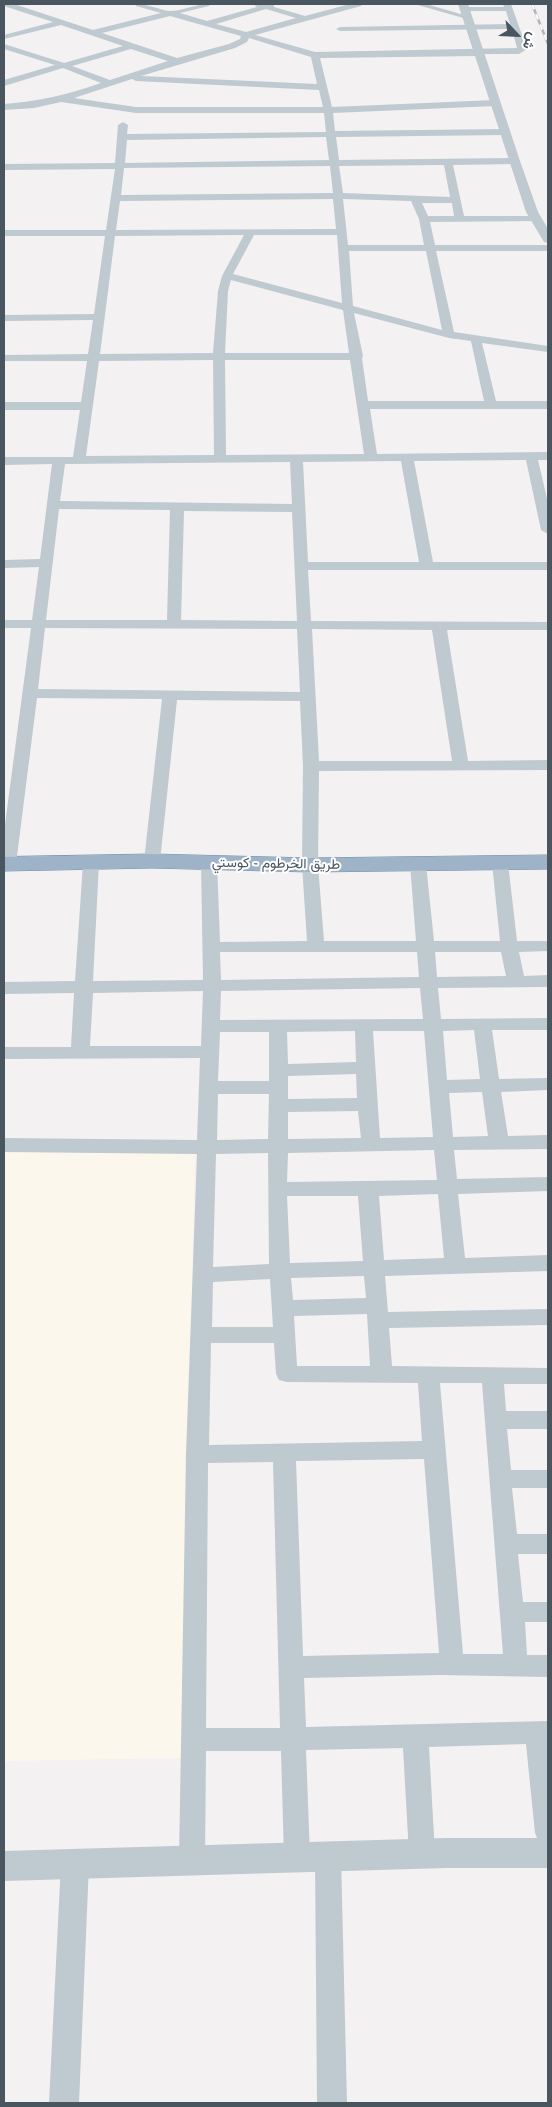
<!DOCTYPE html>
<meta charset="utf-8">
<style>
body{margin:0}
#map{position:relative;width:552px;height:2107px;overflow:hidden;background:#f3f1f1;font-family:Arial,Vazirmatn,sans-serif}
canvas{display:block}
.frame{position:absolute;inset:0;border:5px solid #49555f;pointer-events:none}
.north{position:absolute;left:492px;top:10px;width:50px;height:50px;-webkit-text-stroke:4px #fff;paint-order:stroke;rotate:115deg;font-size:14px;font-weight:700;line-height:20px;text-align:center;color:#49555f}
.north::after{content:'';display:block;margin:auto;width:18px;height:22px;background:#49555f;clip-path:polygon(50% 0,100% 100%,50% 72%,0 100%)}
</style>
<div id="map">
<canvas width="552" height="2107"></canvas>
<div class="frame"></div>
<div class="north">ش</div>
</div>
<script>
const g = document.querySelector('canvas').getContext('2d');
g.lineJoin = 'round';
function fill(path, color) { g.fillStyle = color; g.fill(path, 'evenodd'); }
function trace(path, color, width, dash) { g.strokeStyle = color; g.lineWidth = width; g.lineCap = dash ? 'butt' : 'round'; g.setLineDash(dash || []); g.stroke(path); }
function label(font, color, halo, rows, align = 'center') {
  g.font = font + ' Arial,Vazirmatn,sans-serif'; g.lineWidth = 4; g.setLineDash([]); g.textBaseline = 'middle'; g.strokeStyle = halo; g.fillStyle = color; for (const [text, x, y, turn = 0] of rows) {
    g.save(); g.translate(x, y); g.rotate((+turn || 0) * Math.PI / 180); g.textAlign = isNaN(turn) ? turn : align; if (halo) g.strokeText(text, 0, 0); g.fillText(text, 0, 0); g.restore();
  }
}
const commercial = new Path2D(`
 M195 1145 183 1758 4 1761V1148Z`);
const minor = new Path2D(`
 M4 4H14L93 30 161 13 136 6 135 4C149 4 159 10 170 11 182 11 196 4 210 4L209 6 180 13 207 21 257 7 253 4H274V7L305 16 350 4H362L361 6 255 35 315 52 517 48 512 29 340 31 336 29 340 27 510 24 506 11H464L460 9 464 7H504L503 4H511L527 49 519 54H482L478 56 320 58 332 107 495 100 500 103 495 106 333 113 335 131 505 129 510 132 505 135 336 137 339 160 514 158 519 161 514 164 453 165 464 216H537L542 219 541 221 430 222 435 245H548V251H436L454 332 548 346V352L482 343 496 401H548V409H370L377 454 548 452V460H538L548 503V534L541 530 526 460 414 461 433 562H548V570H308L311 621 548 622V630H447L468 761 548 760V770L319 771 318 865 324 941H416L410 864 412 860H424L426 864 434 941H500L492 863 494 859H506L508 863 517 941H548V951L519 952 524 976 548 975V987L438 988 441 1019 548 1018V1030H492L499 1079 548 1078V1090L501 1092 508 1136 548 1135V1149L454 1150 457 1179 548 1177V1191L458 1194 465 1258 548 1255V1271L385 1276 388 1312 548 1309V1325L389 1328 392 1366 548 1368V1384H504L506 1411H548V1429H507L511 1470H548V1488H512L517 1534H548V1554H518L523 1602H548V1622H525L527 1655H548V1677L440 1675 304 1678 306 1727 548 1721V1845L539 1842 535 1833 526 1744 429 1747 435 1854 432 1863 422 1867 412 1863 409 1854 403 1748 306 1750 310 1857 307 1866 297 1870 287 1866 284 1857 281 1751H206L205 1859 202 1868 192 1872 182 1868 179 1859 186 1454 197 1154 4 1152V1138L197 1140 200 1058 4 1059V1047H71L74 993 4 994V982L75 981 83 863 85 859H97L99 863 93 981 203 980 201 862 203 858H215L217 862 220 942 307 941 302 865 303 766 300 701 177 700 160 861 158 865H146L144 861 162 699 37 698 16 864 14 868H4V832L31 628H4V620H32L39 567 4 568V560L40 559 52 464 4 465V457H73L80 410H4V402H81L87 361H4V355L88 354 93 320 4 321V315L94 314 105 236H4V230H106L115 169 4 170V164L115 163 118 125 123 122 128 125 127 134 326 132 324 113H136L61 102 34 108 4 110V104C40 101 66 95 101 83L63 68 4 86V80L55 65 4 49V44L64 63 123 46 61 25 4 39V35L53 22 4 6ZM266 9 296 18 246 32 216 24ZM170 16 241 36 240 39 229 44 177 58 102 33ZM249 38 311 57 317 84 141 76 235 48 247 42ZM131 49 168 61 110 80 72 66ZM132 79 136 81 319 90 323 107H136L74 98ZM326 137 329 160 125 163 127 140ZM444 165 450 197 343 193 339 166ZM330 166 333 193 121 195 124 168ZM333 199 336 229 116 230 120 201ZM343 199 411 201 419 219 424 245H348ZM422 203H452L454 216H428ZM244 235 222 276 218 291 213 353 100 354 115 236ZM254 235H337L342 303 233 274ZM349 251H426L442 330 353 306ZM231 280 343 310 349 353H225L228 291ZM354 313 449 338 471 341 484 401H368L362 358 363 356ZM213 360 214 455 86 456 99 361ZM225 360H350L364 454 226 455ZM401 461 419 562H308L303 462ZM290 462 292 504 60 501 65 464ZM59 509 170 510 167 620H46ZM184 511 292 512 297 621 181 620ZM45 628 297 629 300 692 38 689ZM312 629 432 630 452 761H319ZM220 952H417L419 977 221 980ZM435 952H501L506 976 437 977ZM420 988 423 1019 220 1020 221 991ZM203 991 201 1046H90L93 993ZM474 1030 480 1079 447 1080 443 1031ZM355 1031 356 1062 288 1064 287 1032ZM373 1031H424L433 1137 380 1138ZM220 1032H269V1081H218ZM356 1074 357 1098 288 1099V1076ZM482 1092 488 1136 453 1137 449 1093ZM218 1094H269L268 1139 217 1140ZM358 1111 361 1138 288 1139V1112ZM434 1150 437 1180 287 1182 288 1153ZM268 1153 269 1264 213 1267 216 1154ZM438 1194 444 1258 384 1260 379 1196ZM287 1196H358L363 1261 290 1263ZM364 1276 366 1298 293 1300 291 1278ZM270 1279 273 1327H212L213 1282ZM367 1314 370 1366H297L294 1316ZM211 1343H274L276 1374 279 1380 287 1382 418 1383 422 1441 209 1445ZM440 1383H482L503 1654H463ZM424 1459 439 1653 303 1656 296 1461ZM273 1462 280 1728H206L208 1463Z
 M414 4H426L471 17 467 19Z
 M328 1844 338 1848 341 1857 347 2103H317L315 1857 318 1848Z
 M75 1850 85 1854 89 1863 79 2103H49L61 1863 65 1854Z`);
const tertiary = new Path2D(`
 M458 4H468L520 161 538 212 548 229V243L544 242 526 212Z
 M446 1838H548V1868H446L4 1881V1851Z`);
const trunk = new Path2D(`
 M152 854 310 858 548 855V869L310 872 152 868 4 871V857Z`);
const rail = new Path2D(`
 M532 4 548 44`);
const streetNames = [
 ["طريق الخرطوم - كوستي",276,864,1]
];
fill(commercial, '#fcf7ec');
trace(trunk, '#7590ab', 1);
fill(minor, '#bfc9d0');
fill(tertiary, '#bfc9d0');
fill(trunk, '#9eb3c7');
trace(rail, '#b3b7bb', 2.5);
trace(rail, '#fff', 2, [5.5]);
label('14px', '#49555f', '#fff', streetNames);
</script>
